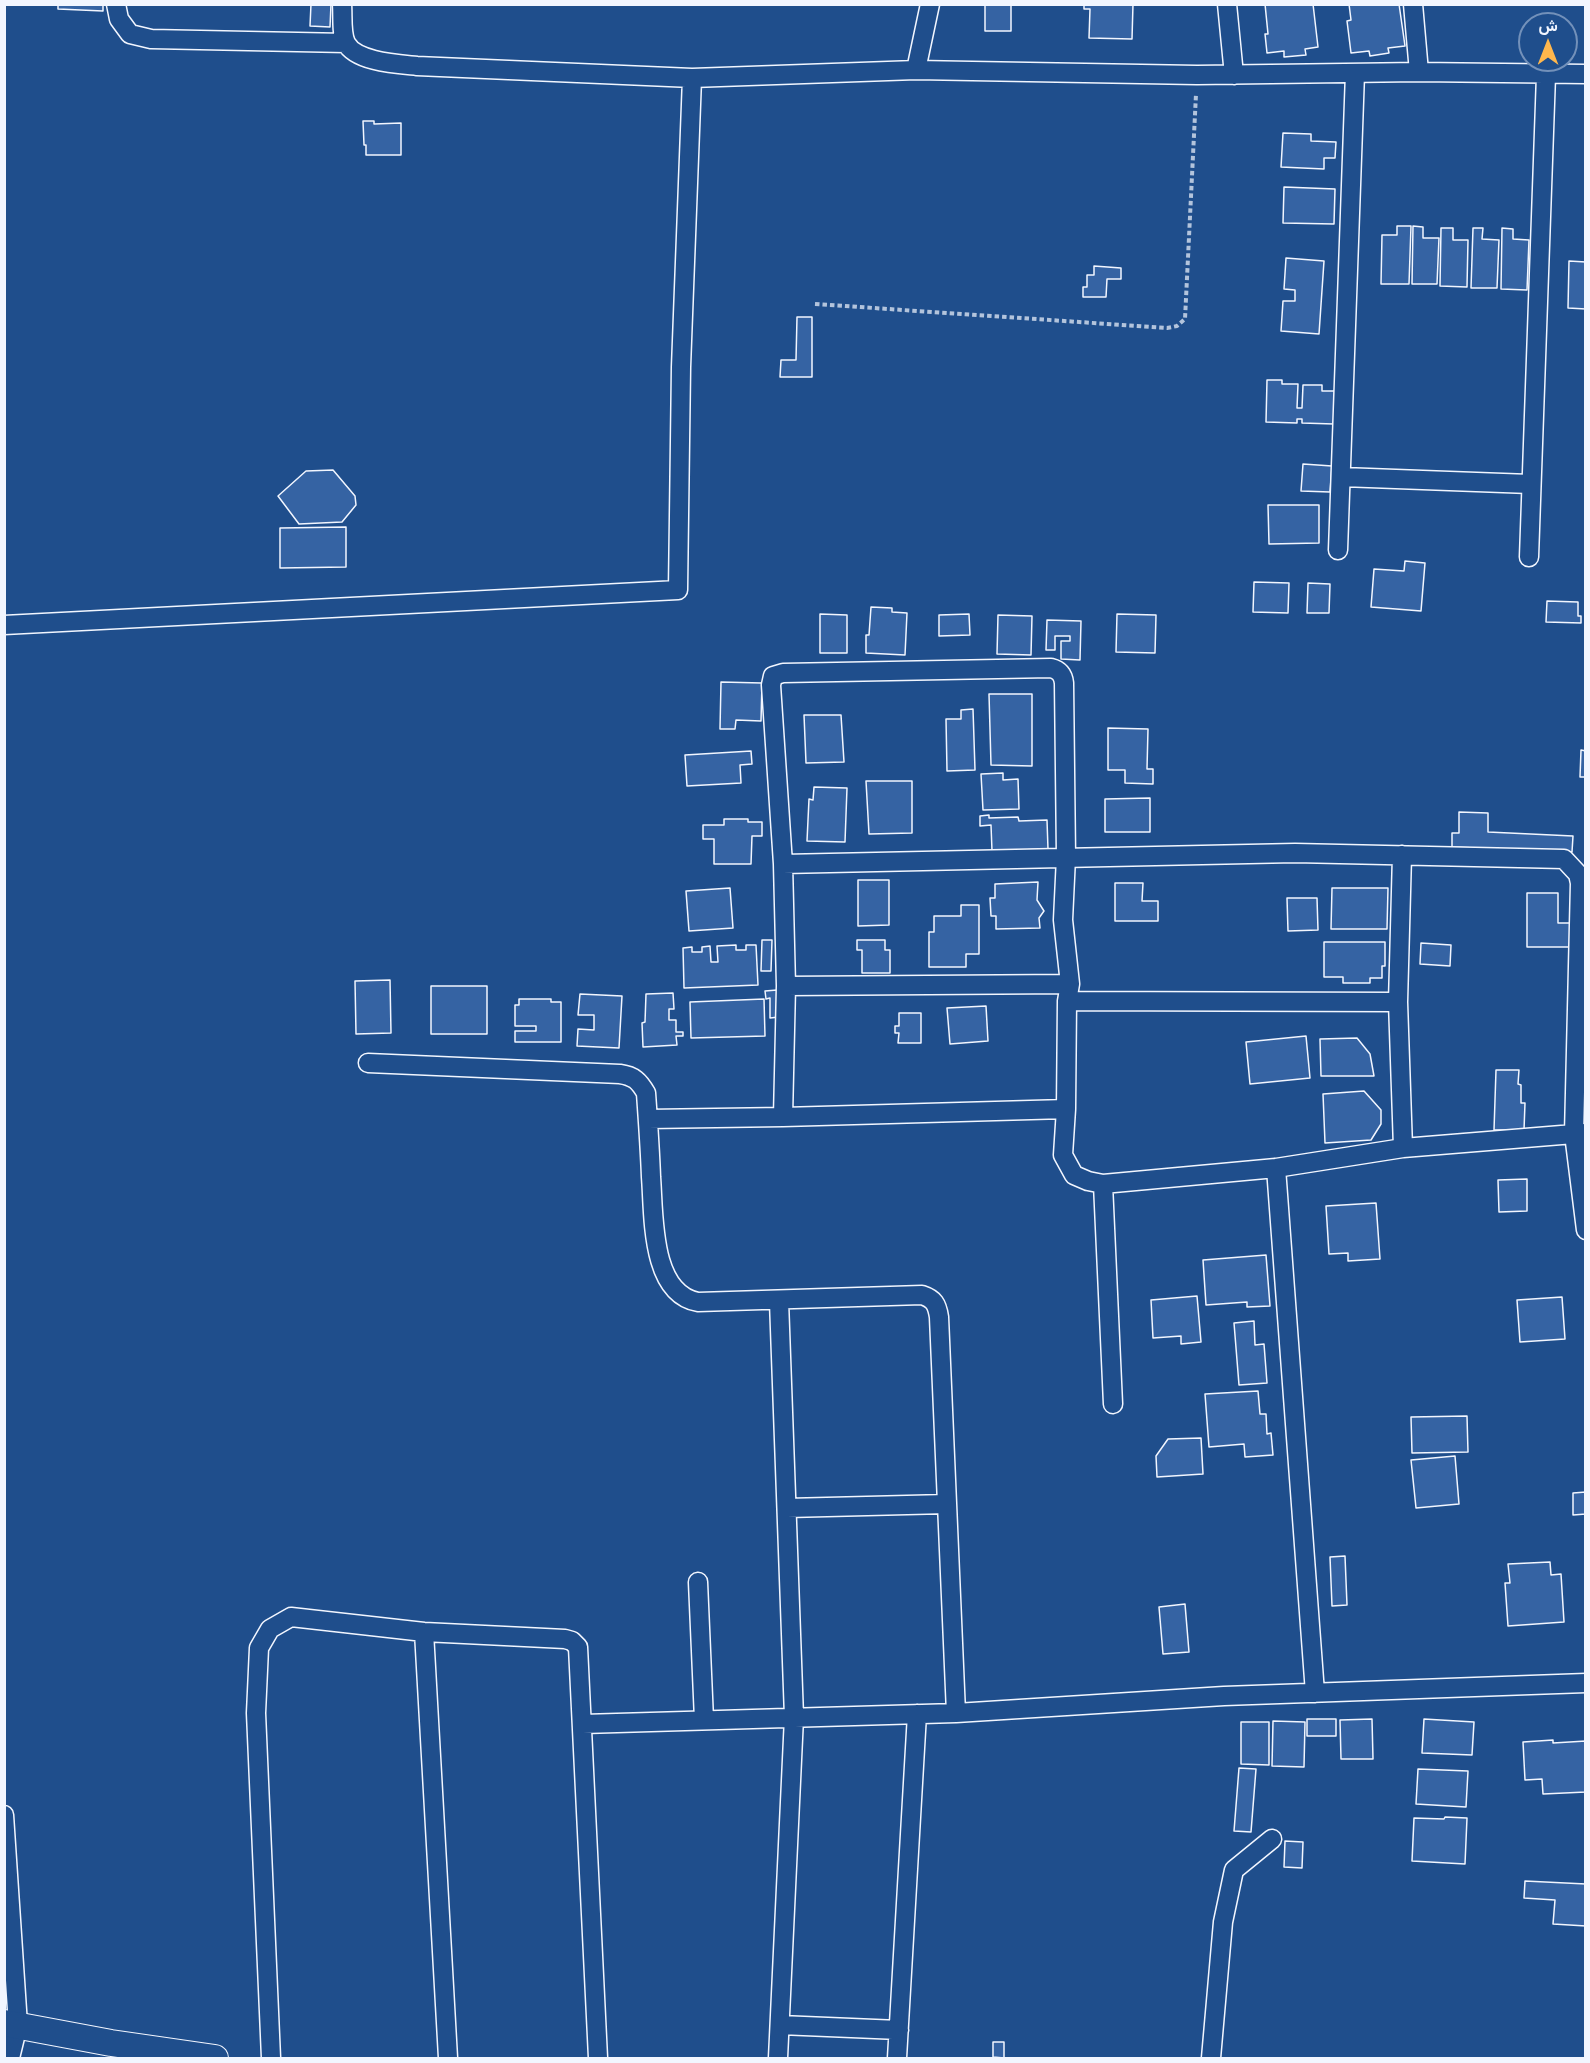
<!DOCTYPE html>
<meta charset="utf-8">
<style>
body{margin:0}
#map{position:relative;width:1590px;height:2063px;overflow:hidden;background:#1f4e8c;font-family:"Fira Sans",Vazirmatn,sans-serif}
canvas{display:block}
.frame{position:absolute;inset:0;border:6px solid #f2f6ff;pointer-events:none}
.north{position:absolute;left:1518px;top:12px;width:60px;height:60px;box-sizing:border-box;background:#1f4e8c;border:2px solid #7391ba;border-radius:50%;rotate:0deg;font-size:16px;font-weight:700;line-height:24px;text-align:center;color:#f2f6ff}
.north::after{content:'';display:block;margin:auto;width:21px;height:27px;background:#ffb74d;clip-path:polygon(50% 0,100% 100%,50% 72%,0 100%)}
</style>
<div id="map">
<canvas width="1590" height="2063"></canvas>
<div class="frame"></div>
<div class="north">ش</div>
</div>
<script>
const g = document.querySelector('canvas').getContext('2d');
g.lineJoin = 'round';
function fill(path, color) { g.fillStyle = color; g.fill(path, 'evenodd'); }
function trace(path, color, width, dash) { g.strokeStyle = color; g.lineWidth = width; g.lineCap = dash ? 'butt' : 'round'; g.setLineDash(dash || []); g.stroke(path); }
const building = new Path2D(`
 M58 4H103V11L58 9Z
 M311 4H331L330 27 310 26Z
 M985 4H1011V31H985Z
 M1084 4H1133L1132 39 1089 38 1090 9H1084Z
 M1265 4H1313L1318 47 1305 49 1306 55 1284 57V51L1267 53 1265 34H1268Z
 M1349 4H1399L1405 46 1388 48 1389 53 1370 56 1369 51 1351 53 1347 21 1351 20Z
 M363 121H374V124L401 123V155H366V145H364Z
 M1283 133 1311 134V141L1336 142 1335 158H1324V169L1281 167Z
 M1284 187 1335 189 1334 224 1283 223Z
 M1397 226H1411L1409 284H1381L1382 235H1397Z
 M1413 226 1423 227V238H1439L1437 284H1412Z
 M1441 228H1453V240H1468L1467 287 1440 286Z
 M1473 228H1483L1482 239 1499 240 1497 288H1471Z
 M1502 228 1513 229V239L1529 240 1527 290 1501 289Z
 M1286 258 1324 261 1319 334 1281 331 1283 301H1295V290L1284 289Z
 M1569 261 1586 262V309L1568 308Z
 M1094 266 1121 268V279H1107L1106 297H1083V287H1087V275H1094Z
 M797 317H812V377H780L781 360H796Z
 M1267 380H1282V384H1298L1297 408H1302L1303 385H1322V391H1335L1334 424 1302 423V419H1297V423L1266 422Z
 M1303 464 1332 466 1330 492 1301 491Z
 M333 470 355 496 356 505 342 522 299 524 278 496 306 471Z
 M1268 505H1319V543L1269 544Z
 M346 527V567L280 568V528Z
 M1405 561 1425 563 1421 611 1371 607 1374 569 1404 571Z
 M1254 582 1289 583 1288 613 1253 612Z
 M1308 583 1330 584 1329 613H1307Z
 M1547 601 1578 602V616H1581V623L1546 622Z
 M871 607 892 608V612L907 613 905 655 866 653V635H869Z
 M820 614 847 615V653H820Z
 M969 614 970 635 939 636V615Z
 M1117 614 1156 615 1155 653 1116 652Z
 M998 615 1032 616 1031 655 997 654Z
 M1047 620 1081 621 1080 660 1061 659V641H1070V636H1055V650H1046Z
 M721 682 762 683 761 721 736 720 735 729H720Z
 M989 694H1032V766L991 765Z
 M973 709 975 770 947 771 946 719H961V710Z
 M804 715H841L844 762 806 763Z
 M1108 728 1148 729 1147 769H1153V784L1125 783V770H1108Z
 M1581 750 1586 751V777H1580Z
 M751 751 752 764 740 765 741 783 687 786 685 755Z
 M1003 773V780L1018 779 1019 809 983 810 981 774Z
 M866 781H912V833L869 834Z
 M814 787 847 788 845 842 807 841 809 799 813 800Z
 M1150 798V832H1105V799Z
 M1459 812 1488 813V832L1573 836 1572 852 1452 847V833H1459Z
 M989 815V818L1018 817 1019 821 1047 820 1048 849 992 851 991 825 980 826V816Z
 M724 819H748V822H762V836H752L751 864H714V839H703V825H724Z
 M858 880H889V925L858 926Z
 M1038 882 1037 900 1044 911 1039 918 1040 928 996 929V916H991L990 898H995V884Z
 M1115 883H1143L1142 901H1158V921H1115Z
 M730 888 733 928 689 931 686 891Z
 M1332 888H1388L1387 929H1331Z
 M1527 893H1558V923H1570V947H1527Z
 M1287 898H1317L1318 930 1288 931Z
 M961 905H979V954H966V967H929V932H934V916H961Z
 M762 940H772L771 971H761Z
 M857 940H885V950H890V973H862V950H857Z
 M1324 942H1385V966H1382V978H1370V983H1343V977H1324Z
 M1421 943 1451 945 1450 966 1420 964Z
 M736 945V950H746V945H756L758 985 684 988 683 948 692 947V952H702V947L710 946 711 962H718L717 946Z
 M390 980 391 1033 356 1034 355 981Z
 M431 986H487V1034H431Z
 M777 990 779 1017 770 1018V998L766 999 765 991Z
 M673 993 674 1009H669V1020H676V1032H683V1036H676L677 1045 643 1047 642 1023 645 1022 646 994Z
 M580 994 622 996 619 1048 577 1046 578 1029 594 1030V1015H578Z
 M519 999H551V1002H561V1042H515V1031H536V1026H515V1005H519Z
 M764 999 765 1036 691 1038 690 1002Z
 M986 1006 988 1041 950 1044 947 1008Z
 M899 1013H921V1043H898L899 1033H895V1026H899Z
 M1306 1036 1310 1078 1250 1084 1246 1042Z
 M1357 1038 1370 1054 1374 1076H1321L1320 1039Z
 M1496 1070H1519L1518 1084 1521 1085V1103H1525L1524 1130H1494Z
 M1364 1091 1381 1110V1124L1371 1140 1325 1143 1323 1094Z
 M1527 1179V1211L1499 1212 1498 1180Z
 M1376 1203 1380 1259 1348 1261V1253L1329 1254 1326 1206Z
 M1266 1255 1270 1306 1247 1307V1302L1206 1305 1203 1260Z
 M1197 1296 1201 1342 1181 1344V1336L1153 1338 1151 1300Z
 M1562 1297 1565 1339 1520 1342 1517 1300Z
 M1254 1321 1255 1345 1264 1344 1267 1383 1239 1385 1234 1323Z
 M1258 1391 1260 1414H1266L1267 1434 1271 1433 1273 1455 1245 1457 1244 1444 1209 1447 1205 1394Z
 M1467 1416 1468 1452 1412 1453 1411 1417Z
 M1201 1438 1203 1474 1157 1477 1156 1456 1168 1439Z
 M1455 1456 1459 1504 1416 1508 1411 1460Z
 M1586 1492V1514L1573 1515V1493Z
 M1345 1556 1347 1605 1332 1606 1330 1557Z
 M1550 1562 1551 1575 1561 1574 1564 1622 1508 1626 1505 1583H1510L1508 1564Z
 M1185 1604 1189 1652 1163 1654 1159 1607Z
 M1307 1719H1336V1736H1307Z
 M1372 1719 1373 1759H1341L1340 1720Z
 M1424 1719 1474 1722 1472 1755 1422 1753Z
 M1273 1721 1305 1722 1304 1767 1272 1766Z
 M1241 1722H1269V1765L1241 1764Z
 M1553 1740V1743L1586 1741V1792L1543 1794 1542 1779 1525 1780 1523 1742Z
 M1239 1768 1256 1769 1251 1832 1234 1831Z
 M1418 1769 1468 1771 1466 1807 1416 1804Z
 M1445 1817 1467 1818 1465 1864 1412 1861 1414 1818 1444 1819Z
 M1285 1841 1303 1842 1302 1868 1284 1867Z
 M1525 1881 1586 1884V1926L1553 1924 1555 1900 1524 1898Z
 M993 2042H1004V2058L993 2057Z`);
const path = new Path2D(`
 M815 304 1167 328 1177 326 1185 319 1196 94`);
const street = new Path2D(`
 M116 4 119 19 130 34 151 39 346 43
 M342 4C343 16 341 33 346 43 356 62 398 64 417 66L692 78 916 70 1197 75 1419 72 1586 74
 M1227 4 1234 75
 M1413 4 1419 72
 M916 70 930 4
 M1342 477 1530 484
 M1338 550 1355 73
 M1529 557 1546 75
 M4 625 678 590 681 367 692 78
 M1402 855 1398 1002 1403 1148
 M783 864 1295 853 1564 859 1578 874 1580 883 1574 1134 1586 1230
 M786 986 1070 984
 M1067 1001 1398 1002
 M368 1063 620 1074C634 1076 639 1081 646 1093 648 1121 650 1149 651 1177 654 1214 650 1293 698 1302L922 1295C934 1299 937 1304 939 1317L956 1713
 M783 1117 786 986 783 864 771 685 773 676 783 673 1051 668C1059 670 1063 674 1064 683L1066 857 1063 920 1070 984 1067 1001 1066 1109 1063 1155 1074 1175 1088 1181 1103 1184 1276 1168 1403 1148 1586 1133
 M648 1119 783 1117 1066 1109
 M1276 1168 1315 1693
 M1103 1184 1113 1404
 M787 1508 947 1504
 M698 1582 704 1720
 M424 1632 448 2058
 M583 1724 956 1713 1224 1696 1586 1683
 M4 1815 18 2025 10 2058
 M780 2025 899 2030
 M271 2058 256 1713 259 1648 270 1629 291 1617 424 1632 565 1639 572 1641 578 1647 598 2058
 M778 2058 794 1717 779 1301
 M897 2058 917 1714
 M1211 2058 1223 1922 1234 1870 1272 1839`);
const secondary = new Path2D(`
 M4 2023 111 2043 215 2058`);
fill(building, '#3563a3');
trace(building, '#f2f6ff', 1.5);
trace(street, '#f2f6ff', 21);
trace(secondary, '#f2f6ff', 28);
trace(path, '#b3c4dc', 4, [4.5, 3]);
trace(street, '#1f4e8c', 18);
trace(secondary, '#1f4e8c', 26);
</script>
